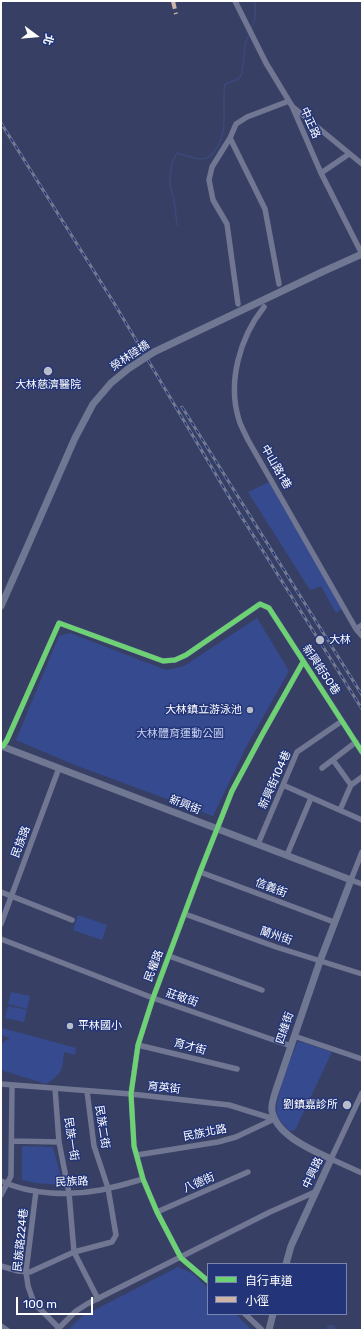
<!DOCTYPE html>
<meta charset="utf-8">
<style>
body{margin:0}
#map{position:relative;width:363px;height:1331px;overflow:hidden;background:#374064;font-family:Rubik,"Noto Sans TC",sans-serif}
canvas{display:block}
.frame{position:absolute;inset:0;border:2px solid #fff;pointer-events:none}
.legend{position:absolute;left:207px;top:1263px;width:140px;height:52px;box-sizing:border-box;background:#233578;border:1px solid #7b86ae;margin:0;padding:5px 7px;list-style:none;font-size:12px;color:#fff}
.legend li{display:flex;align-items:center;gap:8px;height:20px}
.legend b{width:20px;border:1px solid #7b86ae}
.north{position:absolute;left:16px;top:16px;width:40px;height:40px;-webkit-text-stroke:3px #233578;paint-order:stroke;rotate:106deg;font-size:11px;font-weight:700;line-height:16px;text-align:center;color:#fff}
.north::after{content:'';display:block;margin:auto;width:14px;height:18px;background:#fff;clip-path:polygon(50% 0,100% 100%,50% 72%,0 100%)}
.scale{position:absolute;left:16px;top:1297px;width:77px;height:18px;box-sizing:border-box;border:2px solid #fff;border-top:0;padding-left:5px;font-size:12px;line-height:14px;white-space:nowrap;color:#fff;-webkit-text-stroke:3px #233578;paint-order:stroke}
</style>
<div id="map">
<canvas width="363" height="1331"></canvas>
<div class="frame"></div>
<ul class="legend">
<li><b style="height:5px;background:#6cd273"></b>自行車道</li>
<li><b style="height:5px;background:#ceb3a9"></b>小徑</li>
</ul>
<div class="north">北</div>
<div class="scale">100 m</div>
</div>
<script>
const g = document.querySelector('canvas').getContext('2d');
g.lineJoin = 'round';
function fill(path, color) { g.fillStyle = color; g.fill(path, 'evenodd'); }
function trace(path, color, width, dash) { g.strokeStyle = color; g.lineWidth = width; g.lineCap = dash ? 'butt' : 'round'; g.setLineDash(dash || []); g.stroke(path); }
function label(font, color, halo, rows, align = 'center') {
  g.font = font + ' Rubik,"Noto Sans TC",sans-serif'; g.lineWidth = 3; g.setLineDash([]); g.textBaseline = 'middle'; g.strokeStyle = halo; g.fillStyle = color; for (const [text, x, y, turn = 0] of rows) {
    g.save(); g.translate(x, y); g.rotate((+turn || 0) * Math.PI / 180); g.textAlign = isNaN(turn) ? turn : align; if (halo) g.strokeText(text, 0, 0); g.fillText(text, 0, 0); g.restore();
  }
}
const green = new Path2D(`
 M269 482 342 609 336 613 321 586 310 590 248 492Z
 M257 618 289 671 246 747 213 816 75 765 16 740 59 636 70 633 166 670 184 666Z
 M78 915 107 925 102 940 73 930Z
 M11 992 30 996 27 1009 8 1004Z
 M8 1006 27 1010 24 1022 5 1018Z
 M2 1028 76 1048 75 1055 64 1052C62 1071 63 1073 46 1084L4 1071 1 1068V1045L5 1041 10 1038 1 1035Z
 M298 1041 332 1052 296 1128 293 1131 288 1130C285 1126 281 1122 278 1118 271 1104 292 1056 298 1041Z
 M22 1146 53 1147 63 1185 36 1183 22 1180Z
 M178 1267 192 1273 208 1288V1314H235L252 1330H68L81 1317Z`);
const stream = new Path2D(`
 M251 28 255 20V1
 M177 225 174 199 170 186V177L172 163 177 153C185 155 194 159 201 159 205 159 210 157 212 154 231 135 221 107 225 84L239 79 242 73 245 45 249 34`);
const river = new Path2D(`
 M331 1329 332 1330`);
const minor = new Path2D(`
 M235 1 266 63 292 106 321 173 362 254
 M293 107 362 164
 M230 138 265 209 279 284
 M321 173 349 154
 M238 304 227 224 213 200 209 180 212 167 230 138 236 124 247 117 289 101
 M264 307C240 337 227 382 239 420 241 427 245 433 248 440L356 629 362 636
 M356 629 362 625
 M3 746 7 740 59 623 163 661 175 660 186 655 260 604 269 608 362 752
 M333 760 351 785
 M322 768 356 742
 M283 785 362 820
 M340 810 351 785 362 777
 M258 844 297 752 342 721
 M362 852 351 880 362 884
 M287 855 311 798
 M200 872 334 922
 M1 892 72 920
 M185 914 276 947 362 974
 M1 924 59 768
 M1 939 153 998 291 1046
 M169 956 262 990
 M294 1036 362 1059
 M138 1045 237 1069
 M1 1084 131 1094 229 1105 274 1119
 M55 1088 59 1142 69 1193 74 1252 98 1299
 M362 1093 331 1159 362 1173
 M12 1141 59 1142
 M137 1155 218 1142 236 1137 274 1119
 M1 1181C31 1195 70 1196 101 1190 115 1187 130 1183 143 1179
 M36 1191 26 1272 28 1286 34 1303 59 1328
 M1 1195 11 1176 12 1085
 M157 1212 248 1172
 M1 1266 18 1271 30 1272 74 1252 112 1242 116 1235 108 1188 94 1146 87 1091
 M208 1281 181 1258 157 1212 143 1179 134 1146 131 1094 138 1045 153 998 200 872 232 791 262 735 303 662
 M245 1314 262 1330
 M1 1326 7 1330
 M57 1330 76 1311 87 1304 270 1212 315 1192`);
const major = new Path2D(`
 M322 272 362 254
 M1 606 21 561
 M1 746 351 880 320 961 276 1090C274 1096 271 1104 272 1111 276 1135 312 1150 331 1159L291 1246 286 1264
 M269 1330 273 1314`);
const rail = new Path2D(`
 M1 123 114 303 231 500 362 709
 M182 407 362 695`);
const majorBridge = new Path2D(`
 M21 561 75 438 93 404 111 383 128 369 154 352 322 272`);
const quiet = new Path2D(`
 M173 1 176 14`);
const cycleway = new Path2D(`
 M3 746 7 740 59 623 163 661 175 660 186 655 260 604 269 608 362 752
 M208 1281 181 1258 157 1212 143 1179 134 1146 131 1094 138 1045 153 998 200 872 232 791 262 735 303 662`);
const markers = [
 [48,371,5,"#b9bcc9"],
 [320,640,5,"#b9bcc9"],
 [250,710,4,"#b9bcc9"],
 [70,1026,4,"#b9bcc9"],
 [347,1105,5,"#b9bcc9"]
];
const streetNames = [
 ["中正路",310,123,66],
 ["榮林陸橋",130,356,-34],
 ["中山路1巷",276,467,60],
 ["新興街50巷",321,670,56],
 ["新興街104巷",275,780,-66],
 ["新興街",185,805,21],
 ["民族路",21,842,-69],
 ["信義街",271,888,21],
 ["蘭州街",276,936,19],
 ["民權路",154,966,-69],
 ["莊敬街",182,998,19],
 ["四維街",285,1028,-71],
 ["育才街",190,1047,14],
 ["育英街",164,1088,6],
 ["民族二街",102,1127,81],
 ["民族北路",205,1133,-11],
 ["民族一街",71,1139,82],
 ["中興路",313,1173,-65],
 ["民族路",72,1182,-2],
 ["八德街",199,1183,-23],
 ["民族路224巷",21,1240,-84]
];
const poiNames = [
 ["大林慈濟醫院",48,385,"center"],
 ["大林",329,640],
 ["大林鎮立游泳池",242,710,"right"],
 ["平林國小",78,1026],
 ["劉鎮嘉診所",338,1105,"right"]
];
const parkNames = [
 ["大林體育運動公園",180,734]
];
fill(green, '#364a8f');
trace(stream, '#3c487a', 1.5);
trace(river, '#3c487a', 9);
trace(minor, '#717793', 5.5);
trace(major, '#707792', 7);
trace(rail, '#727a93', 3);
trace(rail, '#233578', 1.5, [4.5]);
trace(majorBridge, '#707792', 7);
trace(quiet, '#ceb3a9', 4, [8, 4]);
trace(cycleway, '#6cd273', 5);
for (const [x, y, r, color] of markers) { const dot = new Path2D(); dot.arc(x, y, r, 0, 2 * Math.PI); g.fillStyle = color; g.fill(dot); trace(dot, '#233578', 1.5); }
label('11px', '#fff', '#233578', streetNames);
label('11px', '#fff', '#233578', poiNames, 'left');
label('11px', '#c7d1f3', '#233578', parkNames);
</script>
